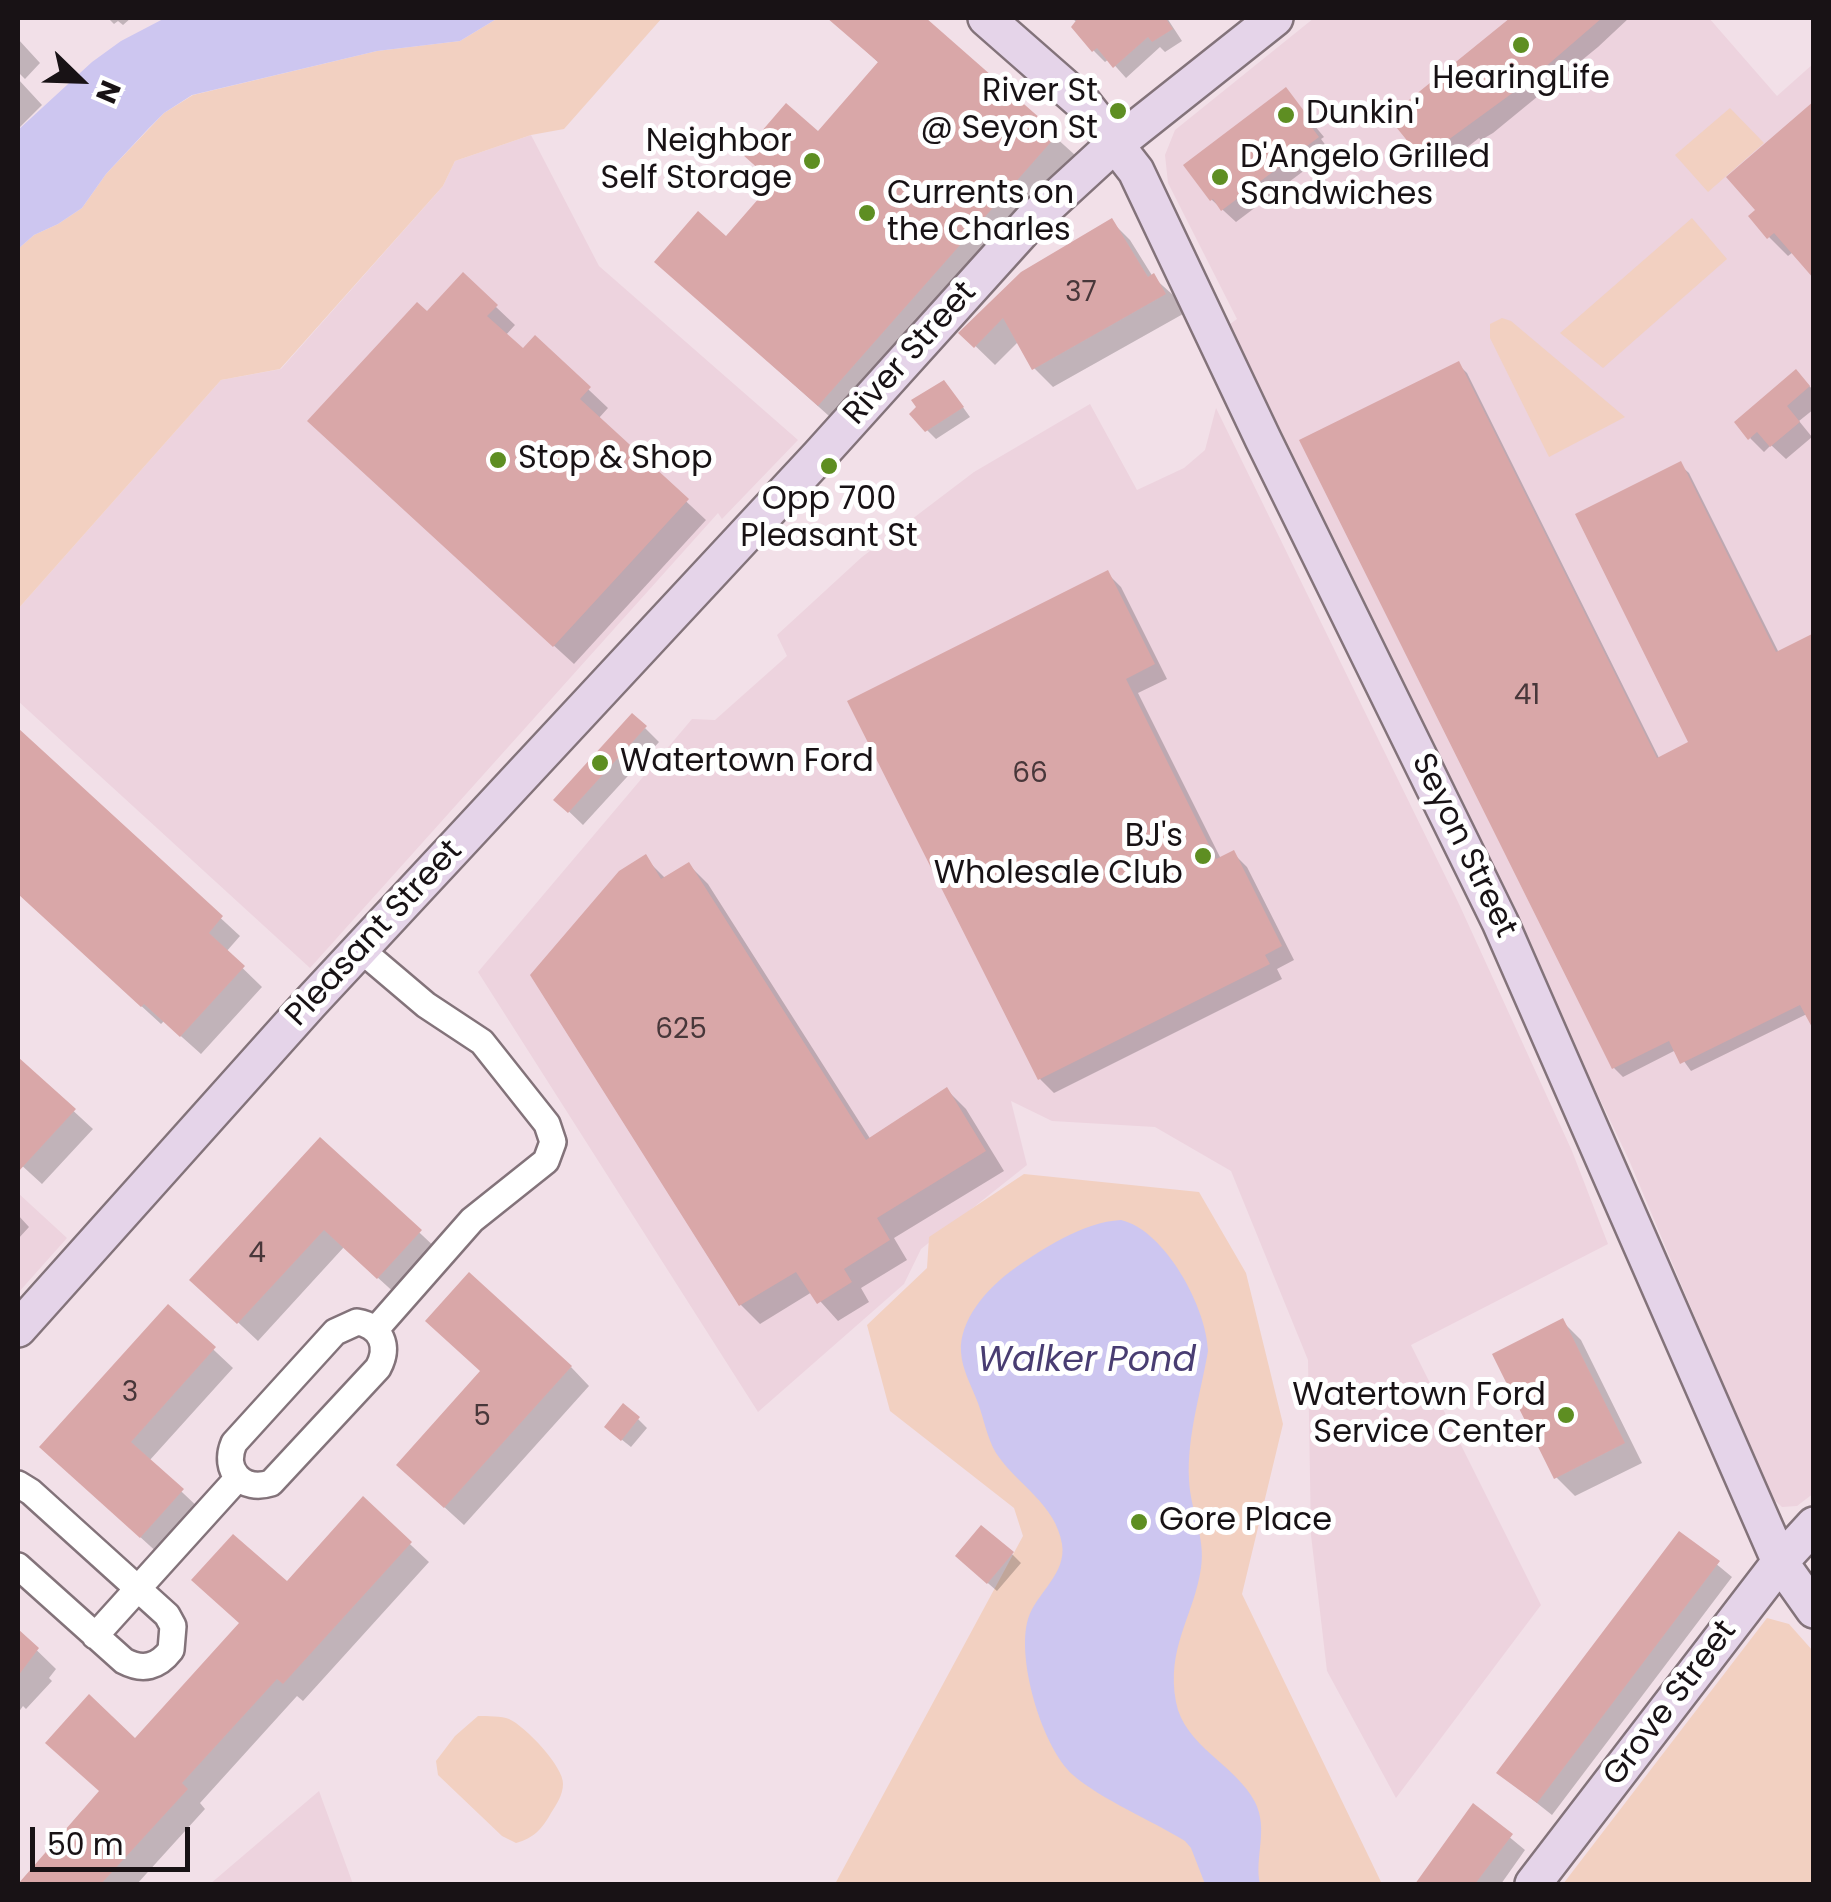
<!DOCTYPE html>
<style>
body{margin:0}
#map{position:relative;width:1831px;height:1902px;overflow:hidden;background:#f2e0e8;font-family:Poppins,sans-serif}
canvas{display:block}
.frame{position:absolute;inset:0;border:20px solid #181215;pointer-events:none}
.north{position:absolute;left:30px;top:30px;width:100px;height:100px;-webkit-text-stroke:8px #fff;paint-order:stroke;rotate:113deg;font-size:28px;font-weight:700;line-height:40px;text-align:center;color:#181215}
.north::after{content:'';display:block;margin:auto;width:35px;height:45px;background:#181215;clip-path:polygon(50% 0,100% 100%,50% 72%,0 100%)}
.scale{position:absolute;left:30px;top:1827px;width:160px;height:45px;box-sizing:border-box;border:5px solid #181215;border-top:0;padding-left:12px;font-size:30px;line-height:35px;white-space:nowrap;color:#181215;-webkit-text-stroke:8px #fff;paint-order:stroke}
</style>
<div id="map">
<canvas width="1831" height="1902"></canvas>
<div class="frame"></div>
<div class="north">N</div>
<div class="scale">50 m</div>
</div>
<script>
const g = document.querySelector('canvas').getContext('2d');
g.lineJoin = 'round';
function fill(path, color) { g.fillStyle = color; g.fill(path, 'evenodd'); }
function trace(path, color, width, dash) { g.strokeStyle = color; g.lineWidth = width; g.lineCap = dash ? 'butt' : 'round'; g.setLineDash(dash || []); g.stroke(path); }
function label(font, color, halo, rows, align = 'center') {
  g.font = font + ' Poppins,sans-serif'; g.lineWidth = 10; g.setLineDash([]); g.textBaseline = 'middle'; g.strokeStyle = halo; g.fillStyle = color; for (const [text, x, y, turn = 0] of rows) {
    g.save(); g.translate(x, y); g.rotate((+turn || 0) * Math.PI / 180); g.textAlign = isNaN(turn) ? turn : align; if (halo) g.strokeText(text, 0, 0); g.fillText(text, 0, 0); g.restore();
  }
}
const built = new Path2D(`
 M1314 18H1709L1777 96 1813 64 1814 1493 1797 1506 1782 1507 1770 1496 1629 1160 1230 324 1237 319 1168 183 1165 155 1175 130Z
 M531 135 599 266 798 440 722 519 718 513 310 968 18 701V609L221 380 281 369 443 186 455 161Z
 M1090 404 1137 490 1184 468 1205 450 1216 408 1459 904 1572 1151 1608 1244 1411 1345 1541 1605 1396 1798 1327 1671 1311 1535 1308 1360 1231 1171 1155 1127 1052 1121 1011 1101 1027 1165 921 1249 904 1284 758 1412 478 972 692 719 715 720 787 656 777 635 862 557 974 472Z
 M18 1193 67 1238 18 1293Z
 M319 1791 353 1884H210Z`);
const green = new Path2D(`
 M498 18H662L564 129 531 135 455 161 443 186 280 369 221 380 18 609V249L34 235 58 224 82 208 106 174 164 113 193 95 377 51 460 41Z
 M1730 108 1764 143 1708 192 1675 155Z
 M1692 218 1727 259 1603 368 1560 333Z
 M1502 318 1511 321 1625 417 1549 457 1490 338V324Z
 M1024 1174 1199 1192 1246 1273 1283 1424 1242 1594 1382 1884H835L1023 1536 1014 1508 890 1411 867 1325 927 1268 929 1237Z
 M1767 1618 1789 1624 1813 1651V1884H1563Z
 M478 1716C487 1716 502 1716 509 1719 525 1726 564 1767 563 1784 563 1795 556 1805 551 1813 542 1829 534 1838 516 1843L502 1836 438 1775 436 1761 455 1736Z`);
const water = new Path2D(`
 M165 18H498L460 41 377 51 192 95 164 113 148 129 106 174 82 208 58 224 34 235 18 249V130L92 62 121 41Z
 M1121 1220C1165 1230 1207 1308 1208 1351 1201 1392 1187 1436 1189 1479 1190 1510 1206 1537 1201 1568 1194 1616 1166 1647 1176 1702 1184 1746 1235 1764 1255 1802 1269 1830 1254 1857 1260 1884H1205L1191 1848 1185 1841C1151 1820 1102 1800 1073 1775 1042 1747 1016 1659 1028 1619 1036 1593 1067 1574 1062 1544 1055 1503 1017 1485 996 1453 987 1438 984 1419 978 1403 972 1387 962 1370 961 1352 959 1320 987 1289 1011 1271 1042 1249 1083 1222 1121 1220Z`);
const shadow = new Path2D(`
 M108 18H131L123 25 118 21 114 24Z
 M830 18H923L1085 164 848 433 657 262 726 239 880 64Z
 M1071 18H1167L1182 41 1165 52 1160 47 1126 78 1109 59 1105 62 1094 51 1074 27 1077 22Z
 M1511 18H1629L1598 47 1493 133 1481 140 1479 138 1437 171 1391 117Z
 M18 39 40 63 25 79 18 72Z
 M18 79 42 105 18 129Z
 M1286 91 1324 137 1321 139 1330 151 1236 222 1212 200 1187 166Z
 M1758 210 1793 252 1788 256 1769 237Z
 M1111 221 1130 240 1153 277 1173 295 1183 314 1053 387 1034 368 1019 341 995 365 962 333Z
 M496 307 515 325 505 336 523 352 535 339 608 408 598 419 706 520 574 664 329 440 427 315Z
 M1458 364 1467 373 1660 760 1692 744 1680 465 1689 473 1779 653 1809 1013 1691 1071 1676 1050 1623 1077 1614 1068Z
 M1796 372 1814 391V409L1799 421 1812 437 1786 459 1771 445 1764 452 1750 438Z
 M952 392 970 417 936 439 927 430Z
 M1107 573 1121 587 1167 679 1138 693 1221 859 1233 853 1247 867 1294 960 1277 969 1282 979 1054 1093 1040 1079Z
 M645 728 659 742 583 825 557 800Z
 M18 731 240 936 226 952 262 987 201 1054 164 1021 161 1024 18 893Z
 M645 858 666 879 689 865 708 884 871 1140 947 1090 966 1109 1004 1171 894 1238 907 1260 861 1288 869 1302 838 1321 812 1292 760 1324 741 1305 533 975Z
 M18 1060 93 1129 42 1184 18 1162Z
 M321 1140 439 1251 398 1296 344 1247 258 1341 212 1298Z
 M18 1215 29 1227 18 1239Z
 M168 1307 233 1368 149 1461 201 1510 160 1555 62 1466Z
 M1562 1321 1581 1340 1642 1463 1575 1496 1556 1477Z
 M571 1367 589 1386 464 1525 419 1484Z
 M638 1419 647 1428 631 1447 616 1435Z
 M363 1500 429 1562 303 1701 297 1696 200 1803 205 1809 137 1884H19L102 1792 136 1741 242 1624 287 1585Z
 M1680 1534 1732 1577 1552 1815 1499 1773Z
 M1012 1554 1021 1563 997 1591 967 1565Z
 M18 1632 56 1669 49 1678 52 1681 26 1709 23 1706 18 1713Z
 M1473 1807 1525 1850 1501 1884H1418Z`);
const building = new Path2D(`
 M827 18H926L1058 134 818 406 654 262 698 211 726 236 773 182 742 154 786 103 818 131 878 62Z
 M1078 18H1170L1167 20 1173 29 1152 42 1148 37 1113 68 1097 48 1092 52 1071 27Z
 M1510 18H1602L1529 81 1422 159 1388 117Z
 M1286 87 1313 123 1310 125 1319 137 1221 211 1213 199 1210 201 1183 165Z
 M1814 101V279L1774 233 1767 239 1748 216 1755 210 1726 177Z
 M1112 218 1148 277 1154 273 1166 294 1032 370 1003 318 974 348 958 333 1021 272Z
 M463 272 498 305 487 316 523 348 535 335 591 387 580 399 689 499 553 647 307 421 417 302 427 311Z
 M1459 361 1657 758 1688 742 1575 514 1681 461 1776 652 1814 633V1031L1800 1005 1680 1064 1669 1041 1612 1069 1299 440Z
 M1796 369 1810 386 1787 406 1800 422 1770 447 1757 432 1748 440 1734 422Z
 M944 380 964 407 925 432 909 414 916 407 911 400Z
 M1108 570 1155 664 1126 679 1216 859 1234 850 1282 946 1265 955 1270 964 1038 1080 847 701Z
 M632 713 647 726 568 813 553 800Z
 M18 728 223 916 209 933 245 966 180 1037 144 1004 141 1007 18 894Z
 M646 854 661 879 689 862 866 1140 947 1087 986 1151 877 1218 890 1240 844 1269 852 1282 817 1304 796 1272 739 1306 530 975 619 871Z
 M18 1057 76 1109 18 1172Z
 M320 1137 422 1230 377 1279 324 1230 237 1324 189 1280Z
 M469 1272 572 1366 444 1508 396 1465 480 1371 425 1321Z
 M168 1304 216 1347 131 1442 184 1489 140 1538 39 1447Z
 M1563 1318 1625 1443 1554 1479 1492 1354Z
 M623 1403 640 1417 621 1441 604 1427Z
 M363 1496 412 1542 283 1684 277 1679 182 1783 188 1789 101 1884H18L99 1791 45 1743 89 1694 135 1738 239 1623 191 1580 233 1534 287 1581Z
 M981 1525 1014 1552 987 1584 955 1556Z
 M1679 1531 1720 1561 1537 1803 1496 1773Z
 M18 1629 39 1648 18 1676Z
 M1473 1803 1513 1834 1475 1884H1415Z`);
const street = new Path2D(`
 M360 949 426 1005 482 1042 547 1124 553 1142 546 1161 472 1220 376 1329
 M357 1322C381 1326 390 1346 378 1368L271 1483C243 1492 222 1471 234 1443L335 1332Z
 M18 1484 31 1492 167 1615 173 1626 171 1650C158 1667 143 1671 124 1661L18 1566
 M95 1636 237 1479`);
const secondary = new Path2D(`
 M986 18 1084 104 1136 171 1263 439 1500 922 1780 1562 1814 1610
 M18 1329 310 1003 819 456 1031 221 1105 153 1275 18
 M1533 1884 1780 1562 1814 1525`);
const markers = [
 [1521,45,10,"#5e8e22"],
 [1118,111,10,"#5e8e22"],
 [1286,115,10,"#5e8e22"],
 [812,161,10,"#5e8e22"],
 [1220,177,10,"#5e8e22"],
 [867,213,10,"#5e8e22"],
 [498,460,10,"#5e8e22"],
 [829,466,10,"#5e8e22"],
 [600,763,10,"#5e8e22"],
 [1203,856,10,"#5e8e22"],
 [1566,1415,10,"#5e8e22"],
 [1139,1522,10,"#5e8e22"]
];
const numberNames = [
 ["37",1081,294],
 ["41",1527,697],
 ["66",1030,775],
 ["625",681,1031],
 ["4",257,1255],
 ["3",130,1394],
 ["5",482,1418]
];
const poiNames = [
 ["HearingLife",1521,80,"center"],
 ["River St",1098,93,"right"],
 ["@ Seyon St",1098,130,"right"],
 ["Dunkin'",1306,115],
 ["Neighbor",792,143,"right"],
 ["Self Storage",792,180,"right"],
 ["D'Angelo Grilled",1240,159],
 ["Sandwiches",1240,196],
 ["Currents on",887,195],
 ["the Charles",887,232],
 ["Stop & Shop",518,460],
 ["Opp 700",829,501,"center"],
 ["Pleasant St",829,538,"center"],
 ["Watertown Ford",620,763],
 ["BJ's",1183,838,"right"],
 ["Wholesale Club",1183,875,"right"],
 ["Watertown Ford",1546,1397,"right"],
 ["Service Center",1546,1434,"right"],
 ["Gore Place",1159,1522]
];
const streetNames = [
 ["River Street",911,354,-48],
 ["Seyon Street",1463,846,64],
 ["Pleasant Street",375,934,-47],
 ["Grove Street",1671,1704,-53]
];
const waterNames = [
 ["Walker Pond",1087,1362]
];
fill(built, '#edd3de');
fill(green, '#f2d0c1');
fill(water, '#cdc6f0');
fill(shadow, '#0003');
fill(building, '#d9a7a8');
trace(street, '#83737a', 30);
trace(secondary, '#83737a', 40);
trace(street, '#fff', 25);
trace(secondary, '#e5d4e9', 35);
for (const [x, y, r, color] of markers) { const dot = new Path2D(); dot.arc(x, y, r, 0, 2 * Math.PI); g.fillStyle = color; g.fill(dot); trace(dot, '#fff', 4); }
label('28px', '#48373a', null, numberNames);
label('32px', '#181215', '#fff', poiNames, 'left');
label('32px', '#181215', '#fff', streetNames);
label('italic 35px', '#493d72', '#fff', waterNames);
</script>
